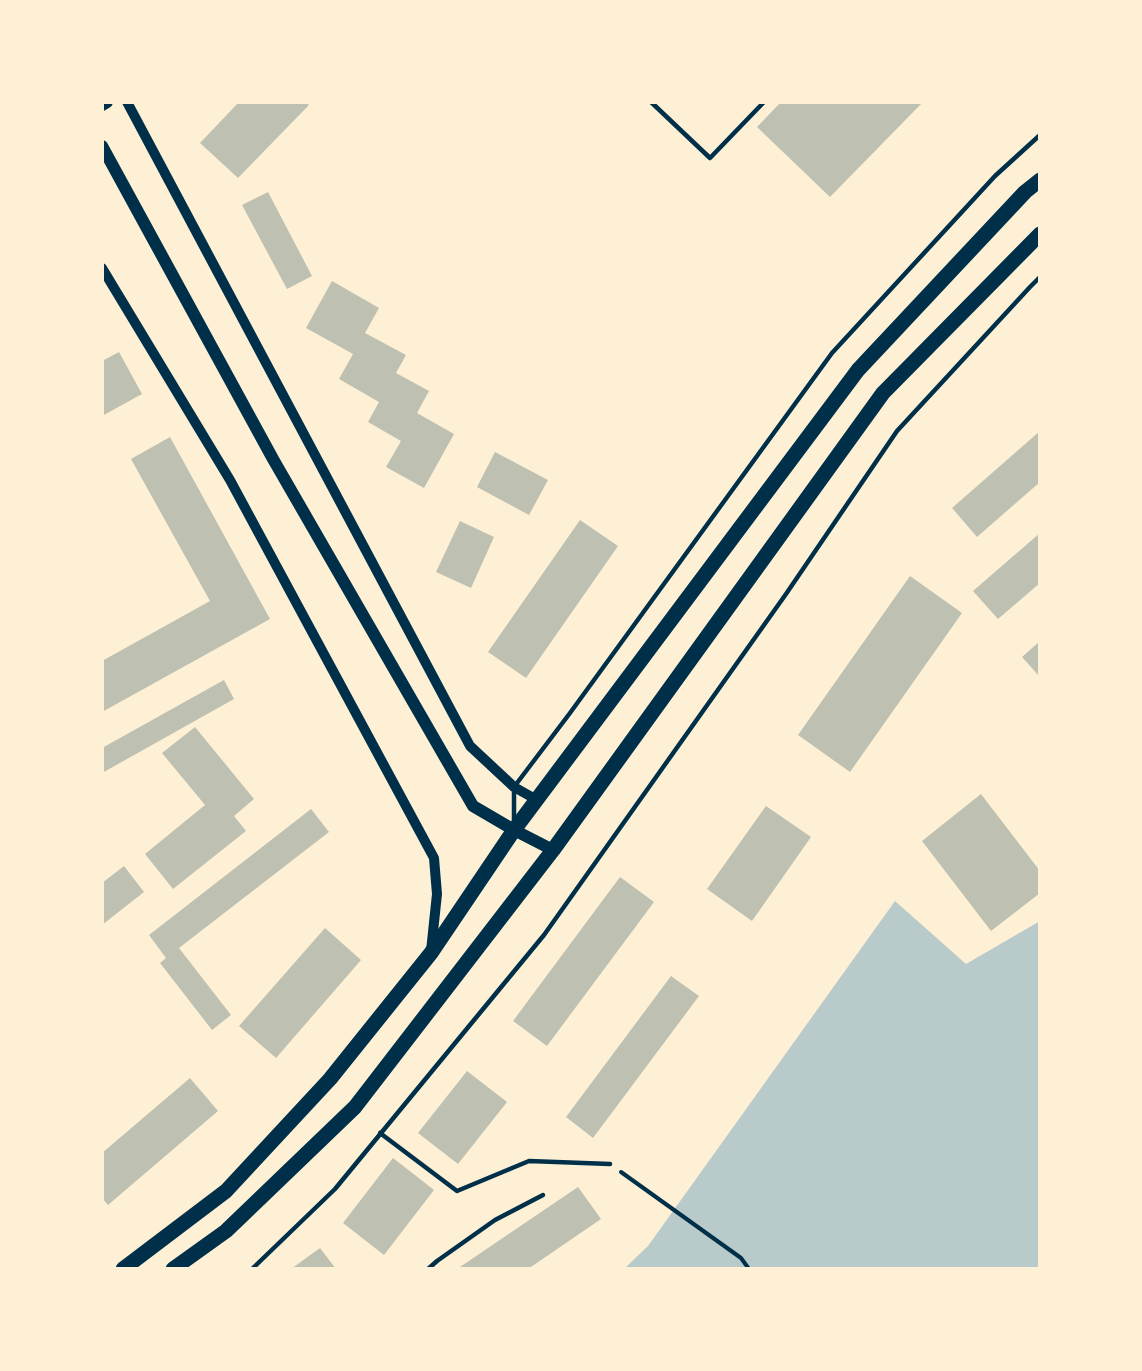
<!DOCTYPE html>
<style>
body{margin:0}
#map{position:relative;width:1142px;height:1371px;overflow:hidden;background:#fdf0d5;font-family:Rubik,sans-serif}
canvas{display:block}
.frame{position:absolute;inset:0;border:104px solid #fdf0d5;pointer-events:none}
</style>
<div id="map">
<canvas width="1142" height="1371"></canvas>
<div class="frame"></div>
</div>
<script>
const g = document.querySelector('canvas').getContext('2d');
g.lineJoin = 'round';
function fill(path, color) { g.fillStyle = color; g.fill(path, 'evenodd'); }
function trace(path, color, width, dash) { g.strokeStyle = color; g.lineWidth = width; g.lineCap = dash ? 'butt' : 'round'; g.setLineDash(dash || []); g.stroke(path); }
const green = new Path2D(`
 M895 901 966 964 1040 921V1269H624L648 1246Z`);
const building = new Path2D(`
 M239 102H306L309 105 238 178 200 143Z
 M781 102H923L830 197 757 127Z
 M268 192 312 276 287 289 242 205Z
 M332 281 379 308 365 333 406 355 396 373 429 391 417 413 454 434 424 488 386 467 401 441 368 422 379 402 339 379 353 354 306 328Z
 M119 352 142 394 102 416V361Z
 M1040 431V482L977 537 952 508Z
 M170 437 270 619 102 712V661L210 601 131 459Z
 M495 452 548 480 529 515 477 487Z
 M580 520 618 546 526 678 488 652Z
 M460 521 494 537 471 588 436 572Z
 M1040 533V583L998 619 973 591Z
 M910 576 962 613 850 772 798 735Z
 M1040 641V677L1022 657Z
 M224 680 234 699 102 773V748Z
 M195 727 254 799 234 816 246 831 173 889 145 854 205 805 162 753Z
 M981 794 1040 871V893L991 931 922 841Z
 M766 806 811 837 752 921 707 889Z
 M311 809 329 832 179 948 231 1015 212 1030 160 963 166 958 149 935Z
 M124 866 144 892 102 925V883Z
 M620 877 654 902 547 1046 513 1021Z
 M325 928 361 960 276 1058 239 1026Z
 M671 976 699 996 593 1138 566 1117Z
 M467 1071 507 1102 458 1164 418 1133Z
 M190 1078 218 1111 108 1205 102 1198V1153Z
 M393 1158 434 1190 384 1255 343 1223Z
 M578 1187 601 1219 528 1269H457Z
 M320 1248 336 1269H291Z`);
const path = new Path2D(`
 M621 1172 741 1258 749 1269`);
const service = new Path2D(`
 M651 102 710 158 764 102
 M514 821V787L570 713 832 353 995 176 1040 135
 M380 1133 457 1191 529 1161 610 1164
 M252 1269 335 1189 544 935 786 594 897 431 1030 287 1040 277
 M428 1269 437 1261 495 1220 543 1195`);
const tertiary = new Path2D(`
 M127 102 470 746 514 787 537 800
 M102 268 230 480 434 858 437 894 431 951`);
const secondary = new Path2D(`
 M102 105 107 102
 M102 146 273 459 473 806 514 830 553 850`);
const primary = new Path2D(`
 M123 1269 226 1191 330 1079 431 953 514 830 858 370 1025 192 1040 180
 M173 1269 226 1231 355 1107 553 850 883 393 1040 234`);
fill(green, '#b9caca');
fill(building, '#bec0b2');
trace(path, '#003049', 4);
trace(service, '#003049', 4.5);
trace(tertiary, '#003049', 10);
trace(secondary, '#003049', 12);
trace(primary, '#003049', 15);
</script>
